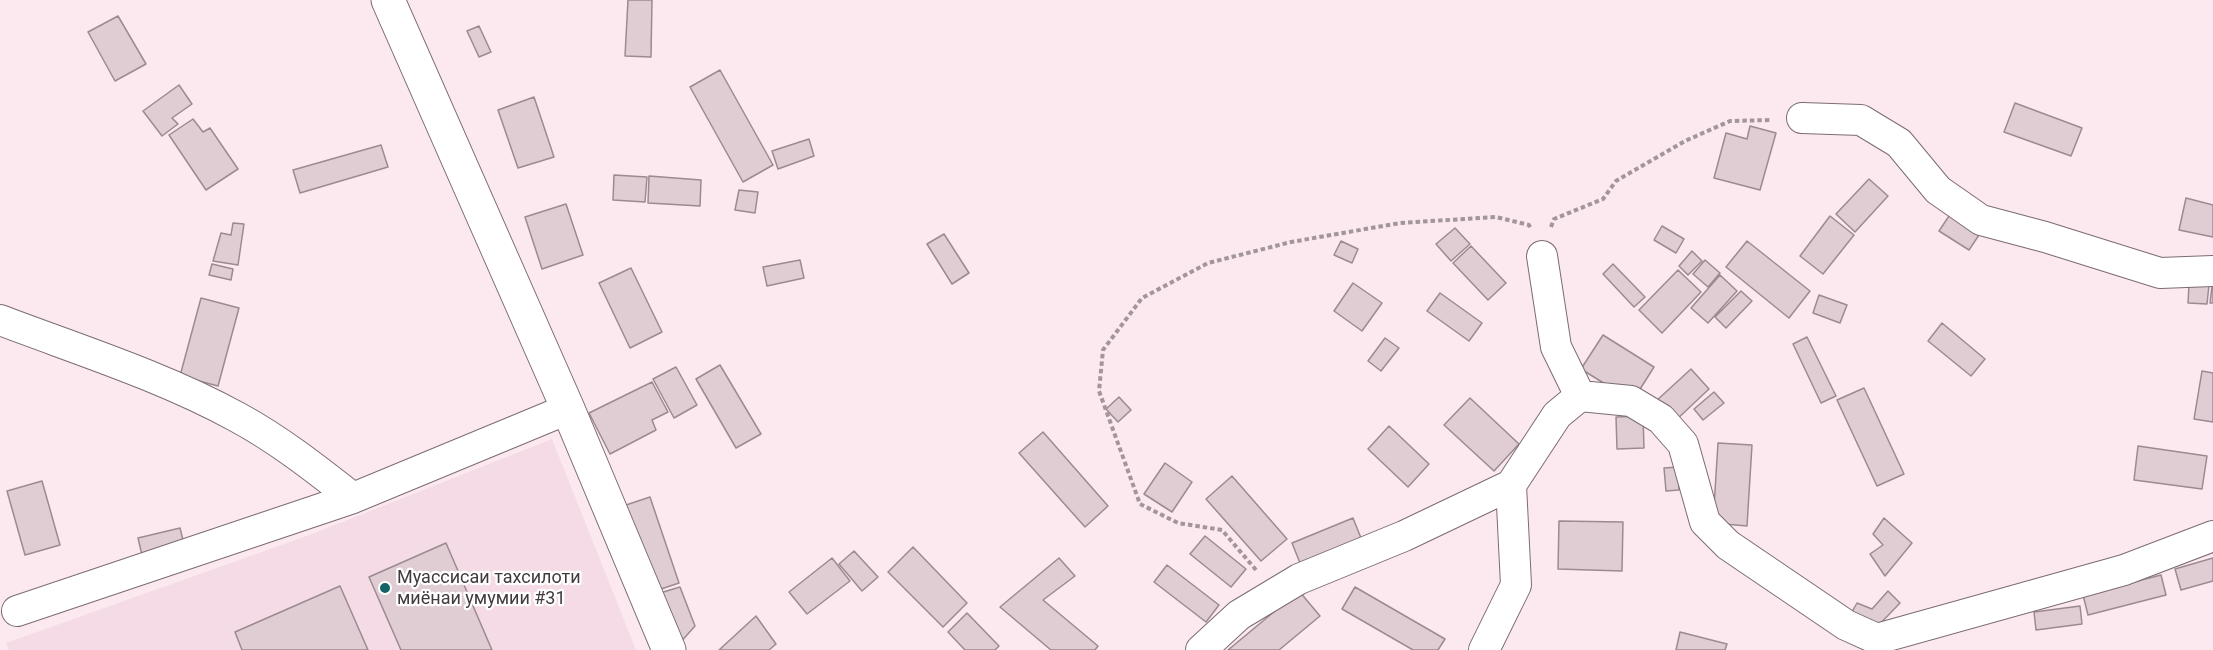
<!DOCTYPE html>
<meta charset="utf-8">
<style>
body{margin:0}
canvas{display:block;background:#fce9f0}
</style>
<canvas width="2213" height="650"></canvas>
<script>
const g = document.querySelector('canvas').getContext('2d');
g.lineJoin = 'round';
function fill(path, color) { g.fillStyle = color; g.fill(path, 'evenodd'); }
function trace(path, color, width, dash) { g.strokeStyle = color; g.lineWidth = width; g.lineCap = dash ? 'butt' : 'round'; g.setLineDash(dash || []); g.stroke(path); }
function label(font, color, halo, rows, align = 'center') {
  g.font = font + ' Roboto,sans-serif'; g.lineWidth = 4.5; g.setLineDash([]); g.textBaseline = 'middle'; g.strokeStyle = halo; g.fillStyle = color; for (const [text, x, y, turn = 0] of rows) {
    g.save(); g.translate(x, y); g.rotate((+turn || 0) * Math.PI / 180); g.textAlign = isNaN(turn) ? turn : align; if (halo) g.strokeText(text, 0, 0); g.fillText(text, 0, 0); g.restore();
  }
}
const built = new Path2D(`
 M552 439 636 650H9L6 643 312 534Z`);
const building = new Path2D(`
 M628 0H652L651 57 625 56Z
 M118 16 146 64 115 81 88 32Z
 M479 26 491 52 479 57 467 31Z
 M720 70 773 165 743 182 690 87Z
 M179 85 192 104 172 118 178 124 162 136 143 111Z
 M534 97 554 157 518 168 498 110Z
 M2015 103 2082 128 2071 156 2004 132Z
 M193 119 203 132 210 128 238 169 206 190 169 135Z
 M1750 126 1776 133 1760 190 1714 178 1726 133 1747 139Z
 M809 139 814 156 778 169 772 151Z
 M381 145 388 167 300 193 293 170Z
 M614 175 647 177 645 202 613 200Z
 M649 176 701 180 700 206 648 203Z
 M1869 179 1888 196 1855 232 1836 214Z
 M739 190 758 192 755 213 735 210Z
 M2186 198 2213 205V237L2179 230Z
 M566 204 583 255 542 269 525 217Z
 M1951 213 1981 232 1969 250 1939 231Z
 M1830 216 1854 235 1823 274 1800 256Z
 M233 223 244 224 238 265 213 261 221 233 231 235Z
 M1662 226 1684 239 1676 253 1654 240Z
 M1455 228 1470 244 1451 261 1436 244Z
 M944 234 969 273 952 284 927 244Z
 M1341 241 1358 249 1352 263 1334 255Z
 M1747 241 1810 291 1789 318 1726 267Z
 M1471 246 1506 283 1488 300 1453 263Z
 M1692 251 1702 261 1688 275 1679 266Z
 M800 260 804 278 767 286 763 267Z
 M1705 260 1720 273 1708 287 1693 274Z
 M212 264 233 269 231 280 209 275Z
 M1613 264 1645 297 1634 307 1603 274Z
 M631 268 662 332 630 348 599 283Z
 M1678 270 1701 292 1662 333 1639 310Z
 M1720 275 1737 291 1708 323 1691 308Z
 M1353 283 1382 303 1362 331 1334 311Z
 M2189 284 2209 285 2207 304 2188 303Z
 M2212 286H2213V303H2210Z
 M1741 291 1752 301 1726 328 1715 317Z
 M1440 293 1482 323 1469 341 1427 311Z
 M1819 295 1847 305 1840 323 1813 313Z
 M201 298 239 308 218 386 180 376Z
 M1942 323 1985 359 1971 376 1928 341Z
 M1603 335 1654 367 1637 394 1618 392 1581 369Z
 M1807 337 1836 396 1821 403 1793 344Z
 M1385 338 1399 348 1381 371 1368 361Z
 M720 365 761 434 736 448 696 379Z
 M676 367 697 405 674 418 653 379Z
 M1691 369 1709 389 1674 422 1655 402Z
 M2202 371 2213 373V422L2194 419Z
 M652 382 668 412 652 420 656 430 610 454 589 413Z
 M1864 388 1904 474 1877 486 1837 400Z
 M1714 392 1724 403 1703 420 1694 409Z
 M1119 397 1131 410 1118 422 1106 409Z
 M1470 398 1519 444 1494 471 1444 425Z
 M1643 416 1644 448 1617 449 1616 417Z
 M1389 426 1429 464 1408 487 1368 449Z
 M1043 432 1108 506 1085 527 1019 453Z
 M1718 443 1752 445 1747 526 1713 523Z
 M2138 446 2207 456 2202 489 2134 480Z
 M1165 463 1192 482 1172 512 1144 494Z
 M1678 467 1679 490 1666 491 1664 468Z
 M1232 476 1287 539 1261 561 1206 499Z
 M42 481 60 545 25 555 7 491Z
 M650 497 679 583 655 591 626 505Z
 M1353 518 1363 543 1302 568 1292 543Z
 M1884 518 1912 543 1885 576 1870 554 1883 545 1873 534Z
 M1559 521 1623 522 1622 571 1558 569Z
 M180 528 184 544 142 555 138 538Z
 M1205 536 1246 569 1231 587 1190 554Z
 M446 543 492 650H401L369 577Z
 M913 547 967 603 943 627 888 572Z
 M854 551 878 577 862 591 839 564Z
 M832 558 850 581 807 614 789 592Z
 M1059 558 1075 576 1043 600 1098 646 1095 650H1051L1000 607Z
 M2213 558V581L2181 590 2175 569Z
 M1167 565 1219 605 1206 622 1154 582Z
 M2161 575 2166 595 2088 615 2083 595Z
 M340 586 368 650H242L235 632Z
 M680 587 695 626 679 644 660 593Z
 M1355 587 1445 639 1438 650H1413L1342 609Z
 M1299 591 1320 616 1279 650H1228Z
 M1888 591 1900 603 1874 630 1849 617 1857 603 1872 609Z
 M2080 606 2082 624 2036 630 2034 612Z
 M967 613 999 646 995 650H965L948 632Z
 M756 616 776 644 769 650H719Z
 M1680 632 1727 644 1725 650H1676Z`);
const path = new Path2D(`
 M1551 227 1554 219 1603 199 1616 181 1685 141 1730 121 1772 120
 M1256 570 1222 530 1178 523 1140 504 1099 391 1103 350 1142 298 1208 263 1291 242 1400 223 1496 217 1529 225 1531 230`);
const street = new Path2D(`
 M1802 118 1861 120 1899 143 1938 190 1981 220 2045 237 2160 273 2213 271
 M1542 256 1556 347 1580 396
 M0 320C79 350 162 376 237 417 278 439 316 469 353 498
 M17 611 353 498 568 409
 M1201 650 1239 615 1299 579 1404 536 1511 485 1557 415 1580 396 1631 401 1661 419 1683 444 1705 522 1728 545 1846 625 1877 639 2124 570 2213 536
 M1484 650 1516 585 1511 485`);
const secondary = new Path2D(`
 M388 0 568 409 669 650`);
const markers = [
 [385,588,6,"#136369"]
];
const poiNames = [
 ["Муассисаи тахсилоти",397,578],
 ["миёнаи умумии #31",397,599]
];
fill(built, '#f5dbe5');
fill(building, '#e0cdd4');
trace(building, '#9b8a90', 1.5);
trace(street, '#7c6c72', 32);
trace(secondary, '#7c6c72', 35);
trace(path, '#a3969a', 4, [4.5, 3]);
trace(street, '#fff', 30);
trace(secondary, '#fff', 33);
for (const [x, y, r, color] of markers) { const dot = new Path2D(); dot.arc(x, y, r, 0, 2 * Math.PI); g.fillStyle = color; g.fill(dot); trace(dot, '#fff', 2); }
label('18px', '#423b3d', '#fff', poiNames, 'left');
</script>
